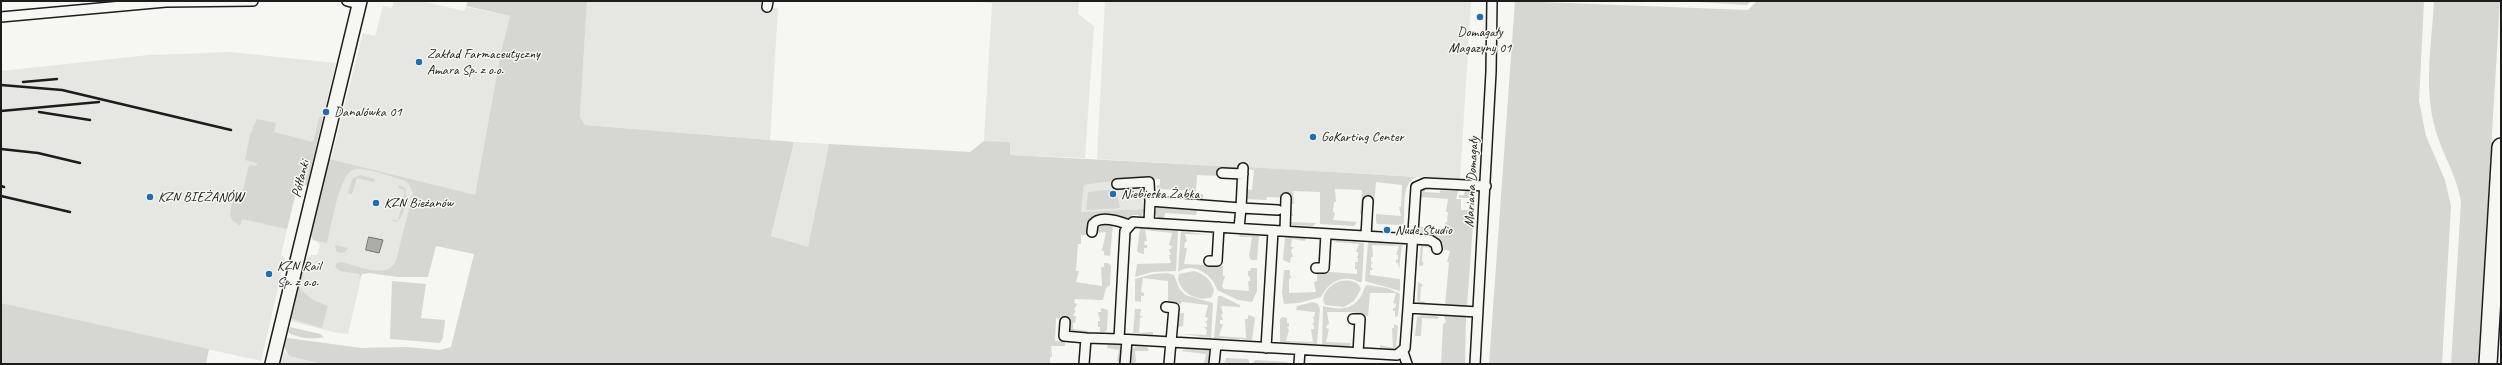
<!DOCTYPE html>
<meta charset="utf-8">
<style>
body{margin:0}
#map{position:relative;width:2502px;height:365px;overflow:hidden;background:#f6f6f2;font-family:Caveat,sans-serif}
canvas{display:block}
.frame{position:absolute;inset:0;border:2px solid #1c1c1c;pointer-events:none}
</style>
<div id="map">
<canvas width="2502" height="365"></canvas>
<div class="frame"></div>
</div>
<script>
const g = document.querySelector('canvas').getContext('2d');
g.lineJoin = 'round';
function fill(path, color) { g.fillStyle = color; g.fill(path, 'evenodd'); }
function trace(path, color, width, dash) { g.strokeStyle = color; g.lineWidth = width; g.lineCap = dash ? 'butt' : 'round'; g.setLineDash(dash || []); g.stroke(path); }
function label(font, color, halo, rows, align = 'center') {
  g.font = font + ' Caveat,sans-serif'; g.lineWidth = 3; g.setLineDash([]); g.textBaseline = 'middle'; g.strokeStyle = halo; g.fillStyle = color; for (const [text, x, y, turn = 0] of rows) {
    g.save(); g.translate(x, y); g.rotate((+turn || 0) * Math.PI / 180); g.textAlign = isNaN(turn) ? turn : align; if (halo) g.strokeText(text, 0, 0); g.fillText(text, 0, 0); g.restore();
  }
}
const built = new Path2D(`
 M394 1H421L464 11 466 7 510 16 501 52 475 195 398 277 369 273 362 274 348 334 333 332 291 321 304 260 311 255H317L320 245 311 236 329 159H331L363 33 375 36 383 6 392 8Z
 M587 1H762L761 7 778 8 770 140 585 125 580 117Z
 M970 1H1079L1078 14 1094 26 1085 158 1010 155V142L984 141 992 3Z
 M1105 1H1471L1460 179 1097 159Z
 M230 52 336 63 323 117H319L313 141 307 185 297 187 281 255 285 258 261 361 1 303V71L149 55Z
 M794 142 829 144 808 248 771 237Z
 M1115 181 1116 189 1140 186 1145 209 1080 212 1084 185Z
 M284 351 289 356 323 364H280Z`);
const green = new Path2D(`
 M468 1H587L580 117 585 125 794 142 771 236 808 247 829 144 970 152 984 141 1010 142V155L1239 167 1233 169H1221L1220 176 1197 175 1196 191 1158 189 1156 186 1160 185V179L1135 178 1084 185 1081 212 1145 209 1141 217 1138 215H1132L1129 219 1096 216 1090 220 1088 235H1081V244H1078L1076 271H1079L1076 282 1102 286 1101 267H1104V263H1108L1111 266 1110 285 1106 288 1103 300 1075 299 1074 303 1077 304 1074 310H1076L1073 316H1076L1075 323H1073V329L1089 331 1086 335 1072 333 1063 319 1056 318 1055 341 1065 342V346H1051L1052 357H1050V364H323L289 356 283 345 284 339 288 338 361 348 406 347 440 350 451 347 474 254 436 246 428 277H398L369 273 362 274 359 279 360 274 340 271 335 267 337 263 342 262C358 266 387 280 396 261L413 193 409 184 403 180C392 177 366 167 355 169 339 172 331 228 327 243L313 240 310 233 329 159 475 195 501 52 510 16 466 6Z
 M1515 1 1748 10 1757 1H2424L2419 101 2426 136 2445 180 2451 206 2442 364H1489Z
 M1682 1H1751L1747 5Z
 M2434 1H2500L2478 364H2451L2461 202C2457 174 2440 151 2434 124 2424 84 2432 41 2434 1Z
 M319 117H323L307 185 297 187 287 229 242 219 240 226 232 220 230 215 232 201 240 203 249 165 256 166 257 163 245 160 250 135 257 119 276 123 274 132 313 142Z
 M1246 167 1417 177C1401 181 1405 209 1404 223L1401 225 1377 224 1376 221V214L1401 216 1399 207H1401L1402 185 1376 182 1374 206H1371L1363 214H1360L1362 190 1335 189 1336 202H1334L1333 212 1335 213 1333 220 1357 222 1354 226 1320 224V192L1293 191 1294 204H1292V214L1294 216H1291V222L1316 223 1313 226 1290 225V198L1267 197 1266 200 1245 199V189L1252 190 1254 170 1246 169Z
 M360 175 375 179 374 182 357 178 352 194 348 193 352 179Z
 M398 185 405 188C408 196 404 219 396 222L390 219 398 221 405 190 398 188Z
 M1459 188 1456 199H1461V210H1471L1472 188 1475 197 1467 306 1445 305 1449 262H1447L1450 251 1442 249 1441 243 1437 237 1419 235 1420 227 1447 229 1445 222H1447L1448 212H1446L1448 199 1421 197 1419 220 1422 190 1425 189V192L1440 193V190L1456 191 1459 188H1469V198H1459V195H1464L1465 189Z
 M1116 189 1120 208 1086 210 1088 192Z
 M1183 193 1203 194V202L1183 199Z
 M1157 205 1197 209 1196 215 1165 213 1164 218H1158L1155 214Z
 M1101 224H1113L1110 256 1104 255V251H1102L1106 232 1096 233 1097 226Z
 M1140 228 1178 231 1176 271 1152 272 1135 277 1137 264 1171 263 1169 255H1171L1169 249H1171L1172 246 1169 245 1172 233 1145 230 1147 241H1145L1144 245H1147V248H1144V254L1139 253 1137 251Z
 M1181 231 1210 235 1185 234 1187 242H1185L1184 248H1187L1184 264 1223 266V276H1225L1222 286 1224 289 1249 291 1248 281H1250V277L1248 276V271H1250L1251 268H1257V291L1252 302 1238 300 1217 290C1213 275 1193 261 1178 272Z
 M1240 234 1259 236 1257 260H1251L1249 256 1252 237H1239Z
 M1285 237 1306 238 1305 241 1292 239 1291 247H1294L1291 250 1293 257H1291L1290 263 1283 260Z
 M1337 240 1364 243 1362 282C1358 283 1355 279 1350 279 1337 277 1327 285 1321 297L1299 303 1284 304 1282 293 1284 270H1290V276L1292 277 1289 279V293L1316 292 1314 282 1317 281V271L1357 274V269H1355V262H1358V258H1356L1358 256V252H1356L1359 244 1334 242Z
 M1368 242 1402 245 1399 269 1398 263H1396V260L1398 259V255H1396L1399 246 1372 245 1373 257H1371V261L1373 264 1371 263V267L1373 270H1370V275L1400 279V291L1365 281Z
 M1421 243 1429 244 1433 248 1423 247 1422 261 1424 264 1422 266H1419Z
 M335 245 348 248 345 252 340 253 336 251Z
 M305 267 300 289 313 300 328 306 322 328 289 318 301 269Z
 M1194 271C1204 274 1211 279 1214 290L1212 297C1198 302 1181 294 1178 279L1179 274Z
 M1167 273 1174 275 1179 288 1185 295 1213 303 1211 338 1182 334 1206 335 1207 330 1204 327H1207V324L1205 321H1207L1208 318 1205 317 1208 305 1182 302 1181 304H1168V281L1143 278 1141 292 1144 293V296H1141V302L1135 301V279L1153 274Z
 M392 281 426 284 421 318 445 320 443 338 440 343 390 339Z
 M1340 281C1348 280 1358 280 1361 289L1354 301 1344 307 1325 305C1319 295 1331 284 1340 281Z
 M1418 282 1423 285 1421 287 1420 301 1425 302V304L1417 301Z
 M1367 285 1387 288 1400 294 1398 316 1395 317V311H1393V308H1395L1396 304 1393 303 1396 293H1370L1368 316 1355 315V312H1327L1329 324 1327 325 1326 328 1329 329 1326 342 1351 343 1350 346H1322L1323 306C1337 309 1352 312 1361 296 1364 292 1363 288 1367 285Z
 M1218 296H1221L1240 305V307L1221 306 1223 314H1221L1223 320H1220V324H1223L1219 336 1246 338 1245 319H1248V315L1252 316 1255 318 1252 340 1214 338Z
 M1313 302 1318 304 1320 309 1317 344 1280 342V319L1282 317 1287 318V323H1289V327H1287L1289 330 1286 341 1313 342 1311 329H1314V326L1312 323H1314V319L1312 317H1314L1315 312 1296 310 1297 306Z
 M1 303 209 349 206 364H1Z
 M1101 308 1108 310 1107 330 1104 332H1100V327H1098V321H1100L1098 312H1101Z
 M1135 309H1141L1140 316H1143L1140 318 1139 333 1153 332V335L1133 333Z
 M1181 313H1184L1183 326 1177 327 1178 316Z
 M1453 314 1466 315 1465 364H1441L1443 324 1446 322 1444 316 1453 317Z
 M1422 315 1438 316V319L1422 318 1421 336H1415L1417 317Z
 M1394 324 1398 326 1396 347 1393 350 1380 349V345L1393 348 1392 328H1394Z
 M290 327 320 334 324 337C314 340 296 338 288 332Z
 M1108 344 1121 345V364L1117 361 1119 350 1107 348Z
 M1136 346 1147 347 1149 351H1135L1136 362 1131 364 1132 349Z
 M1186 349 1210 350 1211 364H1204L1206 354 1181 351Z
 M1226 358 1248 359 1250 364H1224Z
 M1255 360 1287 362 1289 364H1252Z`);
const water = new Path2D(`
 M369 237 383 240 379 253 366 250Z`);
const street = new Path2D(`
 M347 1 359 4
 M767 7 768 1
 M1 17 166 2 253 1
 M1243 168 1241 208 1278 210
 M1222 173 1243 174
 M1117 184 1149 182 1150 201
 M1149 223 1150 201 1241 208 1239 228
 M1285 231 1286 198
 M1092 232 1093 224C1100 215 1119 221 1129 225
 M1366 236 1368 201
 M1437 249 1436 244 1430 240 1133 222 1125 231 1119 339 1397 355 1405 348 1408 308 1478 312
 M1209 261H1217L1219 227
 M1316 268H1324L1326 234
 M1166 307 1174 308 1169 364
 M1408 308 1416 187 1425 183 1486 186
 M1353 319H1360L1358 353
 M1065 322 1064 336 1086 338
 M1266 348 1273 231
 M1403 352 1407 364
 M1084 364 1086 338 1119 339
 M1125 364 1127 340
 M1214 364 1216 345
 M1299 364 1300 350
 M1475 364 1491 72 1492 1`);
const secondary = new Path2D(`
 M272 364 360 1`);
const highway = new Path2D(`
 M2488 364 2501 147`);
const rail = new Path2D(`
 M23 82 57 79
 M1 85 62 90 231 130
 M1 111 99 102
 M39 112 90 120
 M1 149 38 153 80 163
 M1 186 4 187
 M1 196 70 212`);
const markers = [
 [1480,17,4,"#1f6fb2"],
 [419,62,4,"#1f6fb2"],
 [326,112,4,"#1f6fb2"],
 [1313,137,4,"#1f6fb2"],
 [1113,194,4,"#1f6fb2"],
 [150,197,4,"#1f6fb2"],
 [376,203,4,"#1f6fb2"],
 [1387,230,4,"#1f6fb2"],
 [269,274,4,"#1f6fb2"]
];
const poiNames = [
 ["Domagały",1480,32,"center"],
 ["Magazyny 01",1480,48,"center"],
 ["Zakład Farmaceutyczny",427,54],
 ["Amara Sp. z o.o.",427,70],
 ["Danalówka 01",334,112],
 ["GoKarting Center",1321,137],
 ["Niebieska Żabka",1121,194],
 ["KZN BIEŻANÓW",158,197],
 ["KZN Bieżanów",384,203],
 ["Nude Studio",1395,230],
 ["KZN Rail",277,266],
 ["Sp. z o.o.",277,282]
];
const streetNames = [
 ["Półłanki",301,179,-76],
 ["Mariana Domagały",1472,182,-87]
];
fill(built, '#e6e6e2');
fill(green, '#d6d6d2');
fill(water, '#acaca9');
trace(water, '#727271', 1);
trace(street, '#1c1c1c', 12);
trace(secondary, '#1c1c1c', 16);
trace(highway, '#1c1c1c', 20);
trace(street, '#f6f6f2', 9);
trace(secondary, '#f6f6f2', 13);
trace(highway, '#f6f6f2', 17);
trace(rail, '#1c1c1c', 2.5);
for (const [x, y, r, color] of markers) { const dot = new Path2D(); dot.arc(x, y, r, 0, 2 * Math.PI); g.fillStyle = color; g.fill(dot); trace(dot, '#f6f6f2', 1.5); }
label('14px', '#1c1c1c', '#f6f6f2', poiNames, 'left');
label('14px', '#1c1c1c', '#f6f6f2', streetNames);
</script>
